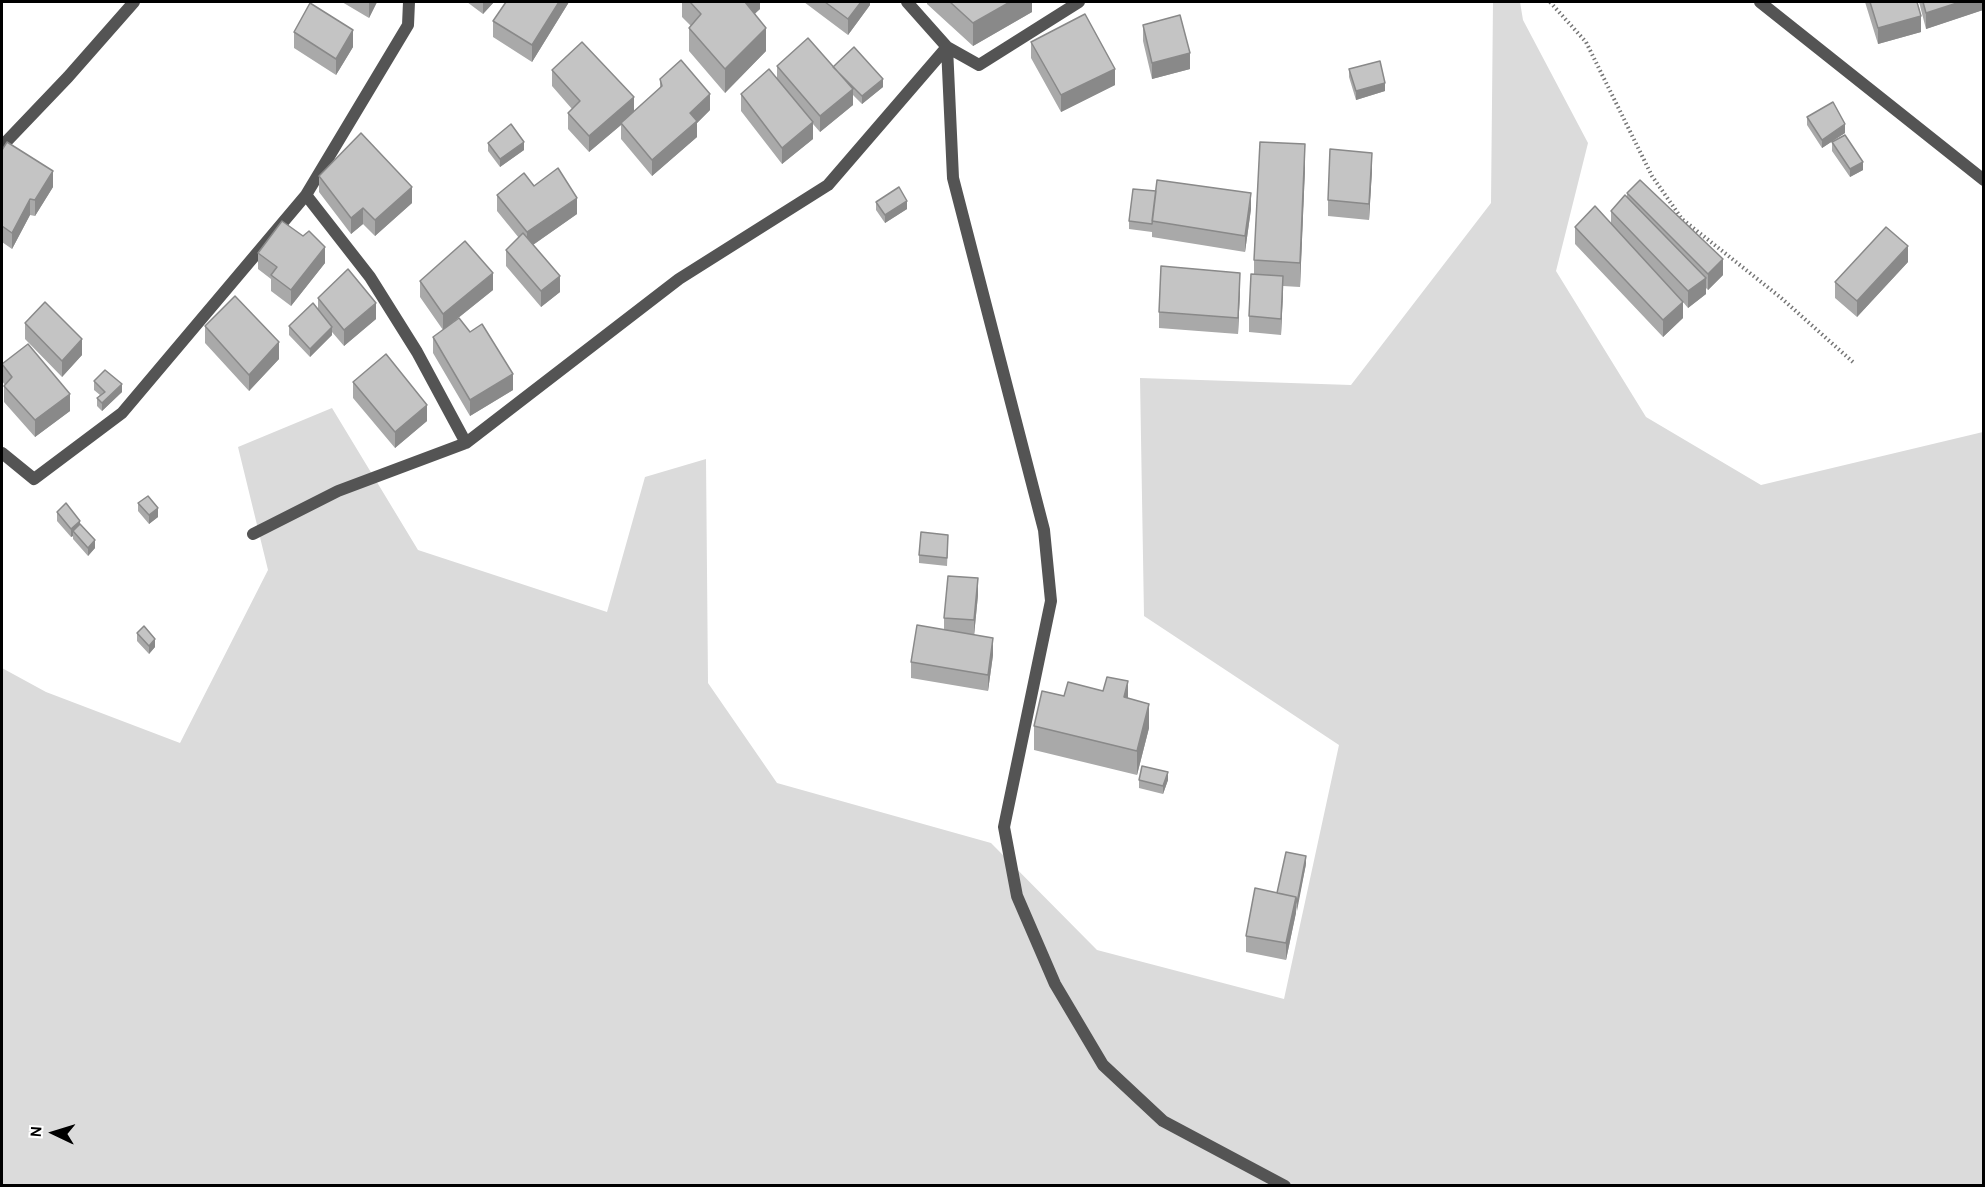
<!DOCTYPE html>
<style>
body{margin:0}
#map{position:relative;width:1985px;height:1187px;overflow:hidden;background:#fff;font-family:Karla,sans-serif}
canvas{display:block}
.frame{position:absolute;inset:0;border:3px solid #000;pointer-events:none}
.north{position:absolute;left:24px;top:1103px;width:60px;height:60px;-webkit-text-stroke:4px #fff;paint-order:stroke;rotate:274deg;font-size:16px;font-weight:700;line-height:24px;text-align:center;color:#000}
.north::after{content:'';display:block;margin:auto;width:21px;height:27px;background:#000;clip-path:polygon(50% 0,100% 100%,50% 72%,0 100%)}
</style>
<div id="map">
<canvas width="1985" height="1187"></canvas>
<div class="frame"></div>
<div class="north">N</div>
</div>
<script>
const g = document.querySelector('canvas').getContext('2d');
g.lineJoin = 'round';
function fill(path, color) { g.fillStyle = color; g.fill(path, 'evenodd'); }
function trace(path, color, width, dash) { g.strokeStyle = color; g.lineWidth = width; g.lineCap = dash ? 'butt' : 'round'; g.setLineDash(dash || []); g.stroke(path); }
const green = new Path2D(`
 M1493 2H1520L1523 20 1588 143 1556 271 1646 417 1761 485 1983 432V1185H2V668L46 692 180 743 268 570 238 447 332 408 418 550 607 612 645 477 706 459 708 683 777 783 991 843 1097 950 1284 999 1339 745 1144 616 1140 378 1351 385 1491 203Z`);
const path = new Path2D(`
 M1550 2 1586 42 1652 176 1682 219 1780 297 1853 362`);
const street = new Path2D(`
 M907 2 947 47 979 65 1079 2
 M1760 2 1984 180
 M947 47 953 178 1044 530 1051 601 1004 827 1017 896 1055 984 1103 1065 1163 1121 1285 1186
 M2 146 68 77 134 2
 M306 195 370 277 417 352 466 443
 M2 453 34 479 122 413 306 195 408 25 409 2
 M253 534 338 491 466 443 679 279 828 185 947 47`);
const wall = new Path2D(`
 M342 2H377L369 18Z
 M467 2H494L483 14Z
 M569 2 532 62 493 37V21Z
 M682 2H760V9L755 13 766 51 725 93 689 51V28L691 26 682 17Z
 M804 2H870V5L848 35Z
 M927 2H1032V12L973 46 927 4Z
 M1865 2H1917L1921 32 1878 44Z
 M1919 2H1983V10L1926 29Z
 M1143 25 1190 69 1152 79 1143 41Z
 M294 32 353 47 336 75 294 48Z
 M1031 42 1115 85 1061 112 1031 58Z
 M777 66 833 67 883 87 862 104 853 95V105L820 132 813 124V139L782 164 741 111V94L777 78Z
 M1349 69 1385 91 1356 100 1349 77Z
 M552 70 634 112 660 88V79L710 110 697 123V137L652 176 621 139V125L589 152 568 129V113L572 109 552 86Z
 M1807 117 1845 133 1822 148 1807 125Z
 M1832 142 1863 170 1850 177 1832 151Z
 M488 143 524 150 500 167 488 151Z
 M2 150 53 187 35 216 30 215 12 249 2 242Z
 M1305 168 1300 287 1283 286 1281 335 1249 332V316L1254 274V260Z
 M1372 170 1369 220 1328 216V200Z
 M319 176 412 203 375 236 363 224 351 234 319 192Z
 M534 186 577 214 533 245 560 292 541 307 506 266V250L519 238 497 211V195Z
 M1156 191 1251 209 1245 252 1152 237V232L1129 229V221Z
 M1627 193 1723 275 1708 290 1706 288V294L1688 308 1683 302V318L1663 337 1575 244V227L1611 224V211L1627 197Z
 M876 202 907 209 885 223 876 210Z
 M258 253 325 263 291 306 271 291V279L258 269Z
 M1908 262 1857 317 1835 298V282Z
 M420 281 493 290 447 327 513 390 470 416 433 353V337L443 330 420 297Z
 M1240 289 1238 334 1159 328V312Z
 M318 298 376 319 344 346 332 332V335L310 357 289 335V326L318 310Z
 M25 323 82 355 62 377 25 339Z
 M205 326 279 359 249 391 205 343Z
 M2 364 70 411 35 437 4 402V386L5 385 2 381Z
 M94 381 122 392 102 411 97 406V398L100 395 94 390Z
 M353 382 427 421 395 448 353 398Z
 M138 503 158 517 149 524 138 511Z
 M57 512 80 524 95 548 88 556 73 539V536L71 537 57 521Z
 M948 543 947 566 919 563V555Z
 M978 595 974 635 993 655 988 691 911 678V662L944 630V618Z
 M137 633 155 647 149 654 137 641Z
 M1064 696 1128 698 1149 728 1137 775 1034 750V726Z
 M1139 780H1168L1163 794 1139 788Z
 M1306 864 1286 960 1246 952V936L1277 893Z`);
const shadedWall = new Path2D(`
 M369 2H377L369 18Z
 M483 2H494L483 14Z
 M559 2H569L532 62V45Z
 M744 2H760V9L744 24Z
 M861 2H870V5L848 35V19Z
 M1010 2H1032V12L973 46V23Z
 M1960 2H1983V10L1926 29V13Z
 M1921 16V32L1878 44V28Z
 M766 28V51L725 93V69Z
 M353 30V47L336 75V59Z
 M1190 53V69L1152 79V63Z
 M1115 69V85L1061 112V95Z
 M883 79V87L862 104V96Z
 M1385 83V91L1356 100V91Z
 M853 89V105L820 132V116Z
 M710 94V110L697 123V137L652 176V160L690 113Z
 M634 97V114L589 152V136Z
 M813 122V139L782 164V148Z
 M1845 124V133L1822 148V140Z
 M524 142V150L500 167V159Z
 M1305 144V168L1300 287V263Z
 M1372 153V170L1369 220V204Z
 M1863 162V170L1850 177V169Z
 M53 171V187L35 216V200Z
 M412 187V203L375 236V220Z
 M1251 193V209L1245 252V236Z
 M577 198V214L527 249V232Z
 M30 199V215L12 249V233Z
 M907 201V209L885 223V215Z
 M363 208V224L351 234V218Z
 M1908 246V262L1857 317V301Z
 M325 247V263L291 306V290Z
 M1723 259V275L1708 290V274Z
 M493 273V290L443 330V314Z
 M1240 273V289L1238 334V318Z
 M560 276V292L541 307V291Z
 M1283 276V293L1281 335V319Z
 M1706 278V294L1688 308V291Z
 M1683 302V318L1663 337V320Z
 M376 303V319L344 346V330Z
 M332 327V335L310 357V349Z
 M82 339V355L62 377V361Z
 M279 342V359L249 391V375Z
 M513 374V390L470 416V400Z
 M122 384V392L102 411V403Z
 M70 394V411L35 437V420Z
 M427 405V421L395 448V432Z
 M158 508V517L149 524V515Z
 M80 521V529L73 531V536L71 537V529Z
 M95 540V548L88 556V548Z
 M978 578V595L974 636V620Z
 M993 638V655L988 691V675Z
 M155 639V647L149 654V646Z
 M1128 681V705L1124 697Z
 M1149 704V728L1137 775V751Z
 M1168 772V780L1163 794V786Z
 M1306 856V864L1297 911V903Z
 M1296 897V913L1286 960V943Z`);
const building = new Path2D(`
 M506 2H559L532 45 493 21Z
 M690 2H745L766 28 725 69 689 28 701 14Z
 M825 2H861L848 19Z
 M950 2H1010L973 23Z
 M1870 2H1917L1921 16 1878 28Z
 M1923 2H1960L1926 13Z
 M310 3 353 30 336 59 294 32Z
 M1085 14 1115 69 1061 95 1031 42Z
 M1180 15 1190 53 1152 63 1143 25Z
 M808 38 853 89 820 116 777 66Z
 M582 42 634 97 589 136 568 113 580 101 552 70Z
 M854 47 883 79 862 96 833 67Z
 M681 60 710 94 690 113 697 121 652 160 621 123 662 86 660 79Z
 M1380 61 1385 83 1356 91 1349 69Z
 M769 69 813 122 782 148 741 94Z
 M1833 102 1845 124 1822 140 1807 117Z
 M511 124 524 142 500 159 488 143Z
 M361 133 412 187 375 220 363 208 351 218 319 176Z
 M1845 135 1863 162 1850 169 1832 142Z
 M7 142 53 171 35 200 30 199 12 233 2 226V150Z
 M1260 142 1305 144 1300 263 1254 260Z
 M1330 149 1372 153 1369 204 1328 200Z
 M558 168 577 198 527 232 497 195 524 173 534 186Z
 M1157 180 1251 193 1245 236 1152 221Z
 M1640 180 1723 259 1708 274 1627 193Z
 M899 187 907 201 885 215 876 202Z
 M1133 189 1156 191 1152 224 1129 221Z
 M1625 195 1706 278 1688 291 1611 211Z
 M1595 206 1683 302 1663 320 1575 227Z
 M282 221 303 236 309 231 325 247 291 290 271 275 277 267 258 253Z
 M1886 227 1908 246 1857 301 1835 282Z
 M523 233 560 276 541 291 506 250Z
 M465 241 493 273 443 314 420 281Z
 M1161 266 1240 273 1238 318 1159 312Z
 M348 269 376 303 344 330 318 298Z
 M1251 274 1283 276 1281 319 1249 316Z
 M235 296 279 342 249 375 205 326Z
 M45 302 82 339 62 361 25 323Z
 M313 303 332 327 310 349 289 326Z
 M459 318 470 332 482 324 513 374 470 400 433 337Z
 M28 344 70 394 35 420 4 386 12 377 2 364Z
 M386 354 427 405 395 432 353 382Z
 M105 370 122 384 102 403 97 398 105 392 94 381Z
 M148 496 158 508 149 515 138 503Z
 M66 503 80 521 71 529 57 512Z
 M80 524 95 540 88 548 73 531Z
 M921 532 948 535 947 558 919 555Z
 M948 576 978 578 974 620 944 618Z
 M917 625 993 638 988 675 911 662Z
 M144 626 155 639 149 646 137 633Z
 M1107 677 1128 681 1124 697 1149 704 1137 751 1034 726 1042 691 1064 696 1068 682 1103 691Z
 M1142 766 1168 772 1163 786 1139 780Z
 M1286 852 1306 856 1297 903 1296 897 1277 893Z
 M1255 888 1296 897 1286 943 1246 936Z`);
fill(green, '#dbdbdb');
trace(path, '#767676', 4, [1.5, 3]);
trace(street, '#545454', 12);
fill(wall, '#a9a9a9');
fill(shadedWall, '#898989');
fill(building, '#c4c4c4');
trace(building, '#898989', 1.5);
</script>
